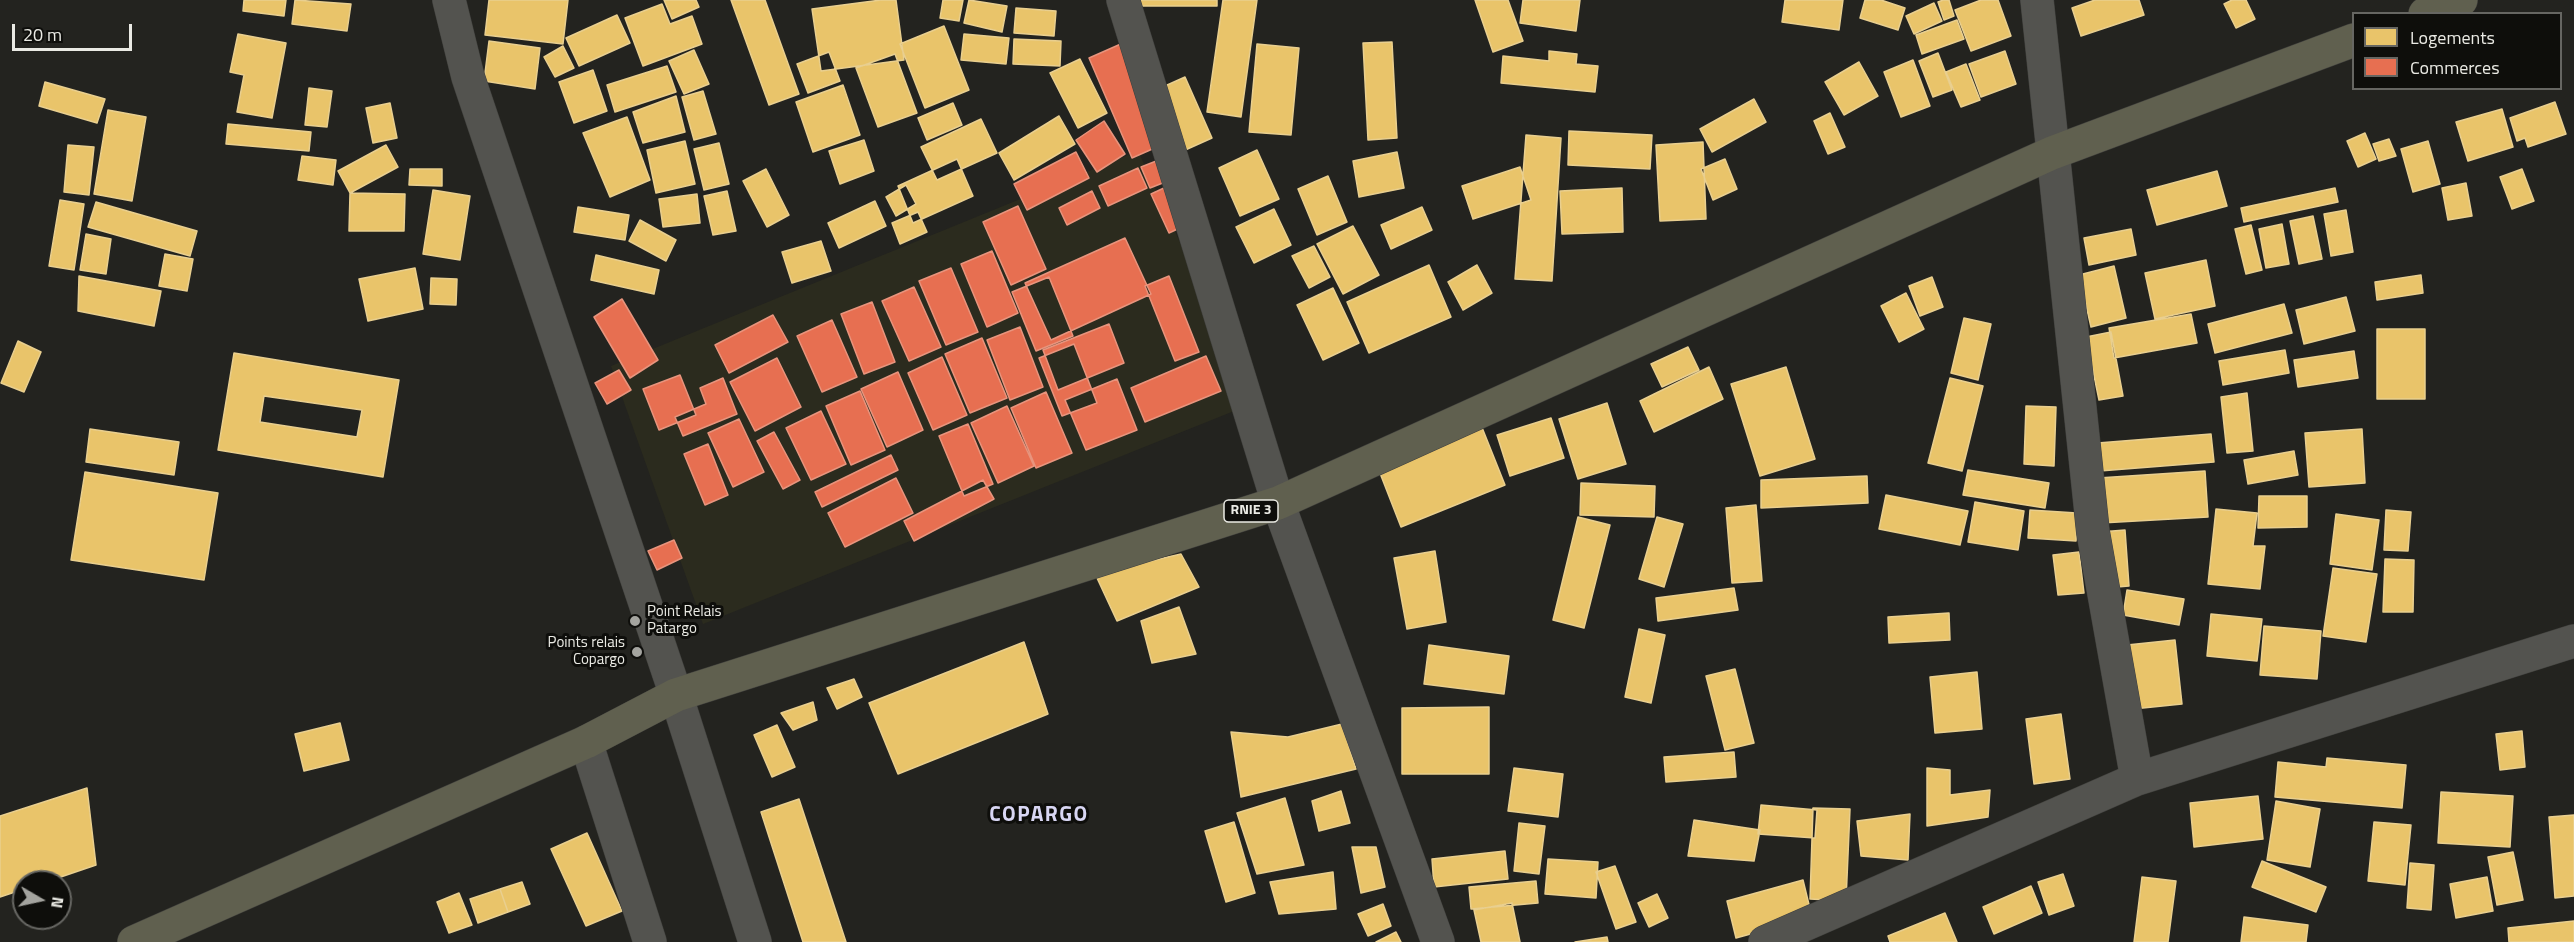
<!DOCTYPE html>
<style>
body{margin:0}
#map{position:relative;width:2574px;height:942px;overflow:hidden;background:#23231f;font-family:"Titillium Web",sans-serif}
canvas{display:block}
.legend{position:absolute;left:2352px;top:12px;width:210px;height:78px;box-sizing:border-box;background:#0e0e0b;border:2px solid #666662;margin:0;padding:8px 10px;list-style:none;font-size:18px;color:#eaeae4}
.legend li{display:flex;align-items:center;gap:12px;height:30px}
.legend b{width:30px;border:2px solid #666662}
.north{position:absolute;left:12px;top:870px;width:60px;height:60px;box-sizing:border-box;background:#0e0e0b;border:2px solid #666662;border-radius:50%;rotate:99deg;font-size:16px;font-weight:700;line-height:24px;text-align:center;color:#eaeae4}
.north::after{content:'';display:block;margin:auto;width:21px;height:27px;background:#a4a49f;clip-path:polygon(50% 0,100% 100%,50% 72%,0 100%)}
.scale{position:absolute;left:12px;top:24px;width:120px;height:27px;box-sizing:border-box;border:3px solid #eaeae4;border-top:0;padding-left:8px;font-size:18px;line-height:21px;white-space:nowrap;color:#eaeae4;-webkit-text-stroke:4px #0e0e0b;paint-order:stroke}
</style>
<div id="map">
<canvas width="2574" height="942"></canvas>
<ul class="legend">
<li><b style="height:16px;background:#e9c46a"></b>Logements</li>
<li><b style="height:16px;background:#e76f51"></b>Commerces</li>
</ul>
<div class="north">N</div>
<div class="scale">20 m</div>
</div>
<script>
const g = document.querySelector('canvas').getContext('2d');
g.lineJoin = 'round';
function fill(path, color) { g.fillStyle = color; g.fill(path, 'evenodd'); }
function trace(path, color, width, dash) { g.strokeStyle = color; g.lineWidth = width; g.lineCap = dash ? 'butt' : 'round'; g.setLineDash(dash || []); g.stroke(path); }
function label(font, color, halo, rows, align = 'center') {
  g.font = font + ' "Titillium Web",sans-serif'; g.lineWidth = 6; g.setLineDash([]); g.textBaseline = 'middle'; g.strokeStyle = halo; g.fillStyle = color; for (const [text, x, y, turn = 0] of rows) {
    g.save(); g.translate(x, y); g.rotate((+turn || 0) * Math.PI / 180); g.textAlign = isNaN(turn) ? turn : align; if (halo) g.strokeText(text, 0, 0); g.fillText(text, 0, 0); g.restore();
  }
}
const built = new Path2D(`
 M1138 151 1254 403 703 624 611 366Z`);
const homes = new Path2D(`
 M244 0H286L284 16 243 11Z
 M295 0 351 4 347 31 292 24Z
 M489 0H568L563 44 485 35Z
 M664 0H696L699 7 672 19Z
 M731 0H765L799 94 769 105Z
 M881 0H896L904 60 821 71 812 9Z
 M943 0H963L959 21 940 18Z
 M969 0 1007 6 1002 32 964 23Z
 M1128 0H1217V6H1128Z
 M1223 0H1257L1241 117 1207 112Z
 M1475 0H1508L1523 41 1493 52Z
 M1523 0H1580L1576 31 1520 23Z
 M1785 0H1843L1839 30 1782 22Z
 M1865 0H1881L1905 8 1898 30 1860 18Z
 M1943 0H1949L1954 16 1944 20 1938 2Z
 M1981 0H1998L2011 36 1971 51 1955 10Z
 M2095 0H2139L2144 15 2081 36 2072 8Z
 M2232 0H2246L2255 19 2236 28 2224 4Z
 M1934 3 1942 21 1914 34 1906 16Z
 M662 4 670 24 692 16 702 44 643 66 625 18Z
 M1016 8 1056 11 1054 36 1014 33Z
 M617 15 630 43 579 66 566 38Z
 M1957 20 1964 39 1922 54 1916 35Z
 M944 26 969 90 925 108 900 44Z
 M238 34 286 43 272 118 237 112 244 75 230 72Z
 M964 34 1009 38 1006 64 961 60Z
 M1014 39 1061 41 1060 66 1013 64Z
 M489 41 540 48 535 89 484 81Z
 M1392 42 1397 138 1368 140 1363 43Z
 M1257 44 1299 48 1291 135 1249 132Z
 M563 46 574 68 555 77 544 57Z
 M694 50 709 84 684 94 669 61Z
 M1549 51 1577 54 1576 64 1598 66 1595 92 1501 83 1503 56 1549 61Z
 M2005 51 2016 84 1981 97 1969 64Z
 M829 52 840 81 808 93 797 64Z
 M1938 53 1952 90 1933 97 1919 61Z
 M895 54 917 113 878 127 856 68Z
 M1080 59 1107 113 1078 128 1050 73Z
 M1913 60 1930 106 1901 117 1884 72Z
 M1859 62 1878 96 1844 115 1825 82Z
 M1966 64 1980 100 1961 107 1946 72Z
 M667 66 676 92 615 112 607 85Z
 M593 70 607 111 574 123 559 82Z
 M1185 77 1212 138 1183 151 1156 90Z
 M45 82 105 99 97 123 39 106Z
 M843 85 860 135 813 152 796 102Z
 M309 88 332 91 327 127 305 125Z
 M703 91 716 134 694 140 682 97Z
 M676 96 685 132 643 143 633 112Z
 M1754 99 1766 122 1712 152 1700 129Z
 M2555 102 2566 134 2528 147 2525 138 2517 141 2510 118Z
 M390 103 397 138 373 143 366 108Z
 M953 103 962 125 927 140 918 118Z
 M2502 109 2513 147 2468 161 2456 122Z
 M108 110 146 117 132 201 94 194Z
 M1830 113 1845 147 1828 154 1814 121Z
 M1059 116 1075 144 1014 180 999 153Z
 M627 117 650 180 610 197 583 133Z
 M981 119 997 153 937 180 921 147Z
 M228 124 311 132 309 151 226 144Z
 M1569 131 1652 135 1650 169 1568 165Z
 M2365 133 2376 159 2358 167 2347 141Z
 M1526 135 1561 138 1552 281 1515 279Z
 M2389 139 2396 156 2379 161 2373 144Z
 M864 140 874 171 840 184 829 151Z
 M685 141 695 184 656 193 647 150Z
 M2428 141 2440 184 2413 192 2401 149Z
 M1703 142 1706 219 1660 221 1656 145Z
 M719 143 729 184 704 190 694 149Z
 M68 145 94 147 89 195 64 192Z
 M386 145 398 167 350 193 338 171Z
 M1257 150 1279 199 1240 216 1219 168Z
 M1397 152 1404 188 1359 197 1353 161Z
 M302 156 336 160 333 185 298 180Z
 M957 159 973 196 913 223 898 186Z
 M1725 159 1737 189 1713 200 1701 169Z
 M1520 167 1531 200 1473 219 1462 186Z
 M410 169H442V186L409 185Z
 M766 169 789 215 767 227 743 181Z
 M2522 169 2534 201 2512 209 2500 177Z
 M2217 171 2227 206 2157 225 2147 190Z
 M1328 176 1347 222 1317 235 1298 189Z
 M2466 183 2472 216 2448 220 2442 188Z
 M906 185 916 204 896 216 886 197Z
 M1622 188 1623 232 1562 234 1560 191Z
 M2335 188 2338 202 2244 222 2241 208Z
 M433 190 470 196 460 260 423 254Z
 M727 191 736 231 713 235 704 196Z
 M350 193 405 194 404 231H349Z
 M697 194 700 223 663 227 659 199Z
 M60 200 84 204 74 270 49 266Z
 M875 201 886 226 839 248 828 223Z
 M96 202 197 231 190 256 88 227Z
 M578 207 629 215 625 240 574 232Z
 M1422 207 1432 230 1391 249 1381 225Z
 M1274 209 1291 245 1254 263 1236 227Z
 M2346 210 2353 252 2331 256 2324 214Z
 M918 212 927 232 900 244 892 223Z
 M2313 216 2322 259 2299 264 2290 221Z
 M640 220 676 240 666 261 629 241Z
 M2282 224 2289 264 2266 268 2259 229Z
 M2251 225 2262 270 2246 274 2235 229Z
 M1353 226 1379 275 1343 294 1317 244Z
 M2131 229 2136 255 2089 265 2084 238Z
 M86 234 111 239 106 274 80 270Z
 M821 241 831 271 792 283 782 252Z
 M1314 246 1330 277 1309 288 1292 256Z
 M165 254 193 259 187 291 159 286Z
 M596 255 659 270 654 294 591 280Z
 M2206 260 2215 306 2155 319 2145 273Z
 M1429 265 1451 317 1369 353 1347 302Z
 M1477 265 1492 293 1463 310 1448 282Z
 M2114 266 2126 318 2091 327 2079 275Z
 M415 268 423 309 368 321 359 279Z
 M2421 275 2423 293 2377 300 2375 282Z
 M79 276 161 291 154 326 78 311Z
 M1932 277 1943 307 1920 316 1909 286Z
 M431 278 457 279 456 305 430 304Z
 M1333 288 1359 343 1323 360 1297 305Z
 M1906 293 1924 329 1899 342 1881 306Z
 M2346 297 2355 331 2304 344 2296 310Z
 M2284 304 2292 333 2215 353 2208 324Z
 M2191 314 2197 343 2114 358 2109 328Z
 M1964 318 1991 324 1978 380 1951 373Z
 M2377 329H2425V399H2377Z
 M2111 332 2123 396 2099 400 2086 337Z
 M18 341 41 352 24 392 1 383Z
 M1688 347 1699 370 1662 387 1651 364Z
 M2285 350 2289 373 2223 385 2219 361Z
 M2354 351 2358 378 2298 387 2294 360Z
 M234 353 399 380 383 477 218 450ZM264 396 362 410 357 437 260 422Z
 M1709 367 1723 399 1654 432 1640 401Z
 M1786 367 1815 459 1760 476 1731 384Z
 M1950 378 1983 386 1962 471 1928 463Z
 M2247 393 2253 451 2227 453 2221 397Z
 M1607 403 1626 464 1578 479 1559 419Z
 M2026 406 2056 407 2054 466 2024 464Z
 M1551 418 1564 458 1510 476 1497 435Z
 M1481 425 1505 485 1401 527 1378 468Z
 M90 429 179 442 174 475 86 462Z
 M2362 429 2365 483 2309 487 2305 433Z
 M2211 434 2214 462 2087 472 2085 444Z
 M2294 451 2298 475 2248 484 2244 460Z
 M1968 470 2049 483 2045 508 1963 495Z
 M2205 471 2208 517 2101 523 2098 478Z
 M85 472 218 493 204 580 71 560Z
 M1867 476 1868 503 1761 508V480Z
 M1581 483 1655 486 1654 517 1580 515Z
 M1886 495 1968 511 1960 545 1879 529Z
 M2259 496H2307V527L2258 528Z
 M1975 502 2024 511 2018 550 1968 542Z
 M1756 505 1762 581 1732 583 1726 508Z
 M2216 509 2257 513 2253 546H2265L2260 589 2208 584Z
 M2030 510 2077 513 2076 541 2028 538Z
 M2386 510 2411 512 2408 551 2384 550Z
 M2336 514 2379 520 2372 570 2330 564Z
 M1578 517 1610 525 1584 628 1553 620Z
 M1657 517 1683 524 1664 587 1639 579Z
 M2125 530 2129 586 2105 588 2100 532Z
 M1435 551 1446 622 1407 629 1394 558Z
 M2079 552 2084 593 2058 595 2053 555Z
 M1181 554 1199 587 1117 621 1097 578 1133 565Z
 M2385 559 2414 560 2413 612H2383Z
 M2333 568 2377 574 2366 642 2323 636Z
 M1734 588 1738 610 1658 621 1656 598Z
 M2127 590 2184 599 2179 625 2123 615Z
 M1179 607 1196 654 1152 663 1141 621Z
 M1949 613 1950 640 1889 643 1888 617Z
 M2211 614 2262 619 2257 661 2207 656Z
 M2264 626 2321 631 2317 679 2260 675Z
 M1639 629 1665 635 1651 703 1625 697Z
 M2175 640 2182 704 2133 709 2127 645Z
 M1024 642 1048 714 898 774 869 703Z
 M1429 645 1509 656 1504 694 1424 684Z
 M1735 669 1754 743 1725 750 1706 676Z
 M1977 672 1982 729 1935 733 1930 677Z
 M854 679 862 697 837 709 827 688Z
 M813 702 817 720 793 730 781 713Z
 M1489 707V774H1402V708Z
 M2061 714 2070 779 2034 784 2026 719Z
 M340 723 349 760 304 771 295 734Z
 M1342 724 1356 769 1241 797 1231 732 1288 737Z
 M777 725 795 767 772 777 754 735Z
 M2522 731 2525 767 2500 770 2496 734Z
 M1734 752 1736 777 1666 782 1664 757Z
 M2327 758 2406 765 2402 808 2275 797 2278 762 2326 767Z
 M1514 768 1563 774 1558 817 1508 811Z
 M1927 768 1950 770V795L1990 790 1988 817 1927 826Z
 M87 788 96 865 46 882H24V889L0 897V816Z
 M1341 791 1350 823 1319 831 1312 801Z
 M2441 792 2513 796 2510 847 2438 843Z
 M2258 796 2263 839 2194 847 2190 803Z
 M1285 798 1304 865 1257 874 1237 813Z
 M799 799 846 942H803L761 812Z
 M2276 801 2320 809 2310 867 2267 860Z
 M1761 805 1817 810 1815 838 1758 834Z
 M1813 808 1850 809 1846 901 1810 899Z
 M1910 814 1908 860 1861 856 1857 821Z
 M2574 815V896L2555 898 2549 817Z
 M1694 820 1760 830 1754 861 1688 856Z
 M1234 822 1255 893 1226 902 1205 831Z
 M2374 822 2411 825 2405 885 2368 881Z
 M1519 823 1545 826 1539 874 1514 871Z
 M587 833 622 911 586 926 551 849Z
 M1352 847H1376L1385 887 1361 893Z
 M1505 851 1508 879 1434 887 1432 859Z
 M2513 852 2523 900 2497 905 2488 857Z
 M1548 859 1598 862 1596 898 1545 894Z
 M2262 861 2326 887 2316 912 2252 887Z
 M2410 863 2434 865 2431 910 2407 908Z
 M1615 866 1636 922 1616 929 1596 872Z
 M1333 872 1336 909 1279 914 1270 882Z
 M2063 874 2074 906 2049 915 2038 882Z
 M2142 877 2176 881 2168 942H2134Z
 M2487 877 2493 911 2456 918 2450 884Z
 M1803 880 1812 917 1736 938 1727 901Z
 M1536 881 1538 903 1471 909 1469 887Z
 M522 882 530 904 508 912 500 889Z
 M2031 886 2042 913 1994 934 1983 907Z
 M500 889 508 912 478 923 470 899Z
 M459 893 472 925 449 933 437 902Z
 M1657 894 1668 918 1649 927 1638 903Z
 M1512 903 1520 942H1481L1474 910Z
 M1383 904 1391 926 1368 936 1358 914Z
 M1945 913 1957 942H1890L1888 936Z
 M2244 917 2308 925 2306 942H2241Z
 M2574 921V942H2509L2508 928Z
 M1396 932 1401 942H1376Z
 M1607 937 1608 942H1575Z`);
const shops = new Path2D(`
 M1123 43 1166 143 1132 158 1089 58Z
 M1104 121 1125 154 1097 172 1076 140Z
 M1076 152 1089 178 1027 210 1014 184Z
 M1169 156 1178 177 1150 188 1141 167Z
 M1138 168 1147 188 1108 206 1099 186Z
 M1179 181 1197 220 1169 233 1151 194Z
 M1092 191 1100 208 1067 225 1059 208Z
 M1018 206 1046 269 1011 285 983 222Z
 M1125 238 1151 294 1051 340 1025 283Z
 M992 251 1018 313 987 327 961 264Z
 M951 268 978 332 946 345 919 281Z
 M1169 276 1199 352 1175 361 1145 286Z
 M1049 277 1073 336 1036 351 1012 292Z
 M914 287 941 347 909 361 882 301Z
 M622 299 658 360 630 378 594 317Z
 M872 302 895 362 864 374 841 314Z
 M773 315 788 342 729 373 715 345Z
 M832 320 857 377 822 392 797 336Z
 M1109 324 1124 363 1058 390 1043 350Z
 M1020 327 1043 387 1010 400 987 340Z
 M982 338 1007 398 970 413 945 354Z
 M1074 344 1097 403 1062 416 1039 358Z
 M1206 356 1221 391 1145 422 1131 388Z
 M942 357 967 415 933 430 908 373Z
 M777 358 801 407 755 431 730 382Z
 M619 370 631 390 607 404 595 383Z
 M898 372 923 430 887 447 861 389Z
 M680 375 696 415 659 430 643 389Z
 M723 378 737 414 683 436 675 417 706 404 700 388Z
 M1117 379 1137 430 1086 450 1065 400Z
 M860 391 885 450 851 465 826 406Z
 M1046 392 1072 453 1036 468 1011 408Z
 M1007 406 1034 466 998 483 971 423Z
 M821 411 846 464 811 480 786 428Z
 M739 419 764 472 733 487 708 433Z
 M968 424 993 484 964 496 939 436Z
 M774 432 800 480 783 489 757 441Z
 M708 444 728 495 705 505 684 454Z
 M891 455 898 470 822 507 815 492Z
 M896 478 913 513 845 547 828 513Z
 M983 480 994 499 914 541 904 521Z
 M674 540 682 558 657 570 648 551Z`);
const minor = new Path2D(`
 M449 0 468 77 676 695 755 942
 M1123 0 1278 503 1438 942
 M2037 0 2093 532 2137 779
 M586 742 650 942
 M1765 942 2137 779 2574 641`);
const highway = new Path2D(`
 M2425 14 2461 0
 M134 942 586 742 676 695 1278 503 2052 153 2354 40`);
const markers = [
 [635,621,6,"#a4a49f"],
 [637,652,6,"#a4a49f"]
];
const shields = [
 [1251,511,54]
];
const shieldNames = [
 ["RNIE 3",1251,511]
];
const poiNames = [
 ["Point Relais",647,612],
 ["Patargo",647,629],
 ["Points relais",625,643,"right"],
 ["Copargo",625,660,"right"]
];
const districtNames = [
 ["COPARGO",1039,816]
];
fill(built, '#2b2b1e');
fill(homes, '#e9c46a');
trace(homes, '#e9cf8f', 1.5);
fill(shops, '#e76f51');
trace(shops, '#e8947d', 1.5);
trace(minor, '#40403d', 34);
trace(highway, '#40403d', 34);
trace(minor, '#53534f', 33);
trace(highway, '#60604f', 33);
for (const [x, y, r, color] of markers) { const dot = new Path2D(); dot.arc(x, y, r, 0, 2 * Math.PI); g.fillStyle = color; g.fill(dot); trace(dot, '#0e0e0b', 2); }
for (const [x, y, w] of shields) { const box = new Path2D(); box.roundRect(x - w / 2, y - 11, w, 22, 4.5); g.fillStyle = '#0e0e0b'; g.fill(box); trace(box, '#eaeae4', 1.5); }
label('bold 14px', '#eaeae4', null, shieldNames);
label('15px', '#eaeae4', '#0e0e0b', poiNames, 'left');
g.letterSpacing = '1.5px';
label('bold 21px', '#d8d6f3', '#0e0e0b', districtNames);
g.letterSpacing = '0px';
</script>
